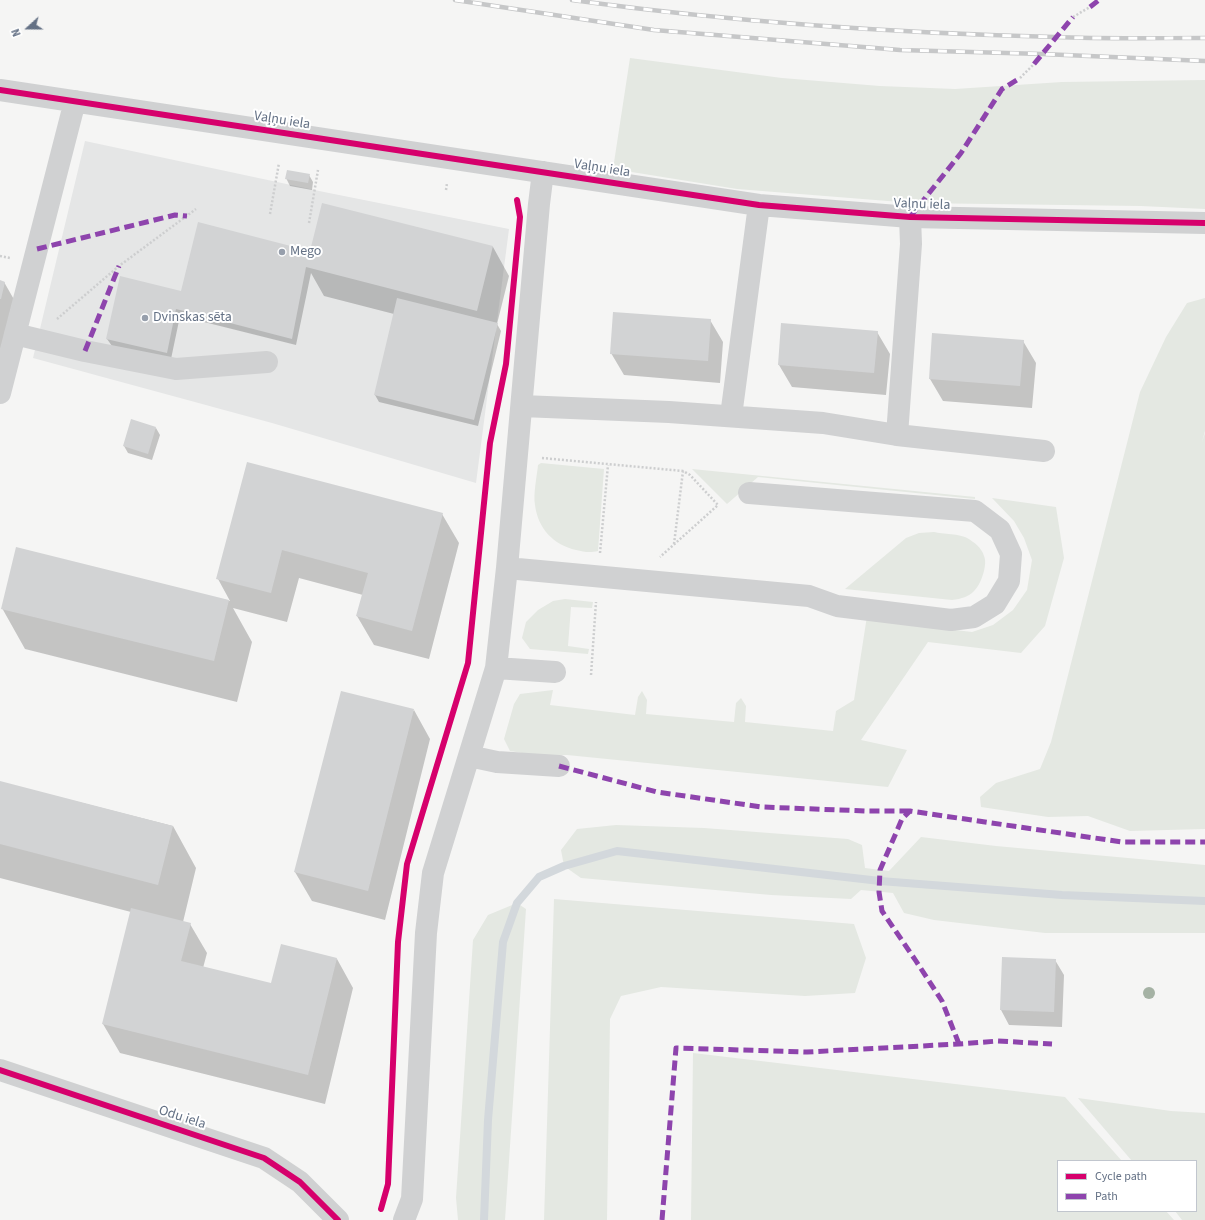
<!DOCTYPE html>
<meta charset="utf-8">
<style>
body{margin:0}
#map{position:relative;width:1205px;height:1220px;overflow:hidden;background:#f5f5f4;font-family:"Source Sans 3",sans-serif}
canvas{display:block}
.legend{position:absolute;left:1057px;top:1160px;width:140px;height:52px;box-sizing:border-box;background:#fff;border:1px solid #c1c6ce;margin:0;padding:5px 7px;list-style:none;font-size:12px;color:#647185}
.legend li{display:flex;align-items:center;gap:8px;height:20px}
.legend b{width:20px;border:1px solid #c1c6ce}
.north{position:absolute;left:8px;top:8px;width:40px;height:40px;-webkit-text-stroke:3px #fff;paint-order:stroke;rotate:249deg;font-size:11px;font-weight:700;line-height:16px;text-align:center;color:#647185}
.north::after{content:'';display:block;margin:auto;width:14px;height:18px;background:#647185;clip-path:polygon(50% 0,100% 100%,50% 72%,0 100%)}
</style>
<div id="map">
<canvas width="1205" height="1220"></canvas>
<ul class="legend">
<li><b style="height:5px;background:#d6006c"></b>Cycle path</li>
<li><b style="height:5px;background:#8e44ad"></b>Path</li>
</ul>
<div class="north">N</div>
</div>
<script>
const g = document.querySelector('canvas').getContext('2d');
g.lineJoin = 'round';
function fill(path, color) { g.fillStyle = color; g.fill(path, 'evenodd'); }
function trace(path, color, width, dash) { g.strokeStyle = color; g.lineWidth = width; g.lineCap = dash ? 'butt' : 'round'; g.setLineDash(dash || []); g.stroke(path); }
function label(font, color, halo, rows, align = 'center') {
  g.font = font + ' "Source Sans 3",sans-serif'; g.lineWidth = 4; g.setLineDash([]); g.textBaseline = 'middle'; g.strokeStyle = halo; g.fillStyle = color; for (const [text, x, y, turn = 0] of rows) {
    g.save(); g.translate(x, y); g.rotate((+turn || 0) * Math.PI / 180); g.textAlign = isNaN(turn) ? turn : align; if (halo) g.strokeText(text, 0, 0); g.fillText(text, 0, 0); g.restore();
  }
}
const built = new Path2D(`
 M85 141 324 192 509 229 476 483 272 423 33 358Z`);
const green = new Path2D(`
 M630 58 782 78 880 86 955 89 1062 82 1205 80V209L1141 206 913 203 737 189 613 169Z
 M1205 298V431L1202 442 1205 433V829L1130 831 1088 816 1048 817 981 807 980 797 996 783 1040 769 1051 742 1140 392 1166 337 1187 303Z
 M541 463 604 469 598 551C590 553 584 552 576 550 554 545 538 529 535 505 533 494 537 476 538 465Z
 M692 469 975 497V499L758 477 727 504Z
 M992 498 1056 507 1064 558 1045 626 1021 653 928 642 861 740 907 750 888 787 567 755H535L510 751 504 739 514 704 520 694 553 690 550 705 635 715 638 697 642 691 647 700 646 714 734 722 736 703 741 698 746 706 745 722 833 731 836 711 854 700 867 616 947 629 972 632 993 625 1013 610 1027 590 1032 560 1024 538 1014 521Z
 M934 532C942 534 961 534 967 538 974 542 982 548 984 556 986 560 985 567 984 571 979 589 972 598 952 600L845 589 906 538 919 533Z
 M565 599 593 602 592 608 571 607 568 646 589 649 588 654 530 649 522 638 526 622 538 610 553 601Z
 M616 825 704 828 848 839 862 845 865 868 889 871 921 837 996 846 1205 865V933H1045L934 920 904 913 893 893 861 890 851 899 771 895 581 878 564 866 561 850 577 829Z
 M554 899 854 924 866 958 855 993 805 996 661 987 621 996 610 1019 607 1220H544Z
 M517 903 526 909 505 1220H458L456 1198 473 940 488 915Z
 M693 1053 1065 1097 1122 1161H1058V1211H1166L1174 1220H691Z
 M1078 1098 1171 1111 1205 1113V1220H1182L1175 1211H1196V1161H1132Z`);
const shadow = new Path2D(`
 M309 175 313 182 312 190 290 186 286 178Z
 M493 247 509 276 497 324 501 331 478 426 379 402 375 395 394 314 324 296 311 273 296 345 180 316 171 359 112 346 107 339 182 292 309 252Z
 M0 281 4 282 28 324 0 366Z
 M710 320 723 342 720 383 624 375 611 353Z
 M782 324 877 332 890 354 886 395 792 387 779 365Z
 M933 334 1023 341 1036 363 1032 408 943 401 930 379Z
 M156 428 160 435 152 460 128 453 124 446Z
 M248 463 442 514 459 543 429 659 374 645 357 616 363 595 299 578 287 622 233 608 252 642 237 702 25 649 2 608 17 548 230 601 218 579Z
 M414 710 430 739 385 920 312 901 295 872Z
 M0 782 173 826 196 868 183 922 190 924 207 953 203 968 272 985 337 959 353 988 325 1104 120 1053 103 1024 131 912 0 878Z
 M1055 960 1064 975 1062 1027 1009 1025 1001 1010Z`);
const stream = new Path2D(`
 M484 1220 488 1120 503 942 517 903 539 877 564 866 617 851 880 881 1062 895 1205 901`);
const building = new Path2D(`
 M287 170 310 174 308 183 285 179Z
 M322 203 493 246 477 311 306 267 292 339 176 309 167 353 106 339 120 276 181 291 198 222 310 251Z
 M0 280 5 282 1 299H0Z
 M397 298 498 323 474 420 374 395Z
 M613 312 711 319 708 361 610 354Z
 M781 323 878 331 874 373 778 365Z
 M932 333 1024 340 1020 386 929 379Z
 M131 419 156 427 148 454 123 446Z
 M247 462 443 513 412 631 356 616 368 573 282 550 271 593 216 579Z
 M16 547 229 600 214 661 1 609Z
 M341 691 414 709 368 891 294 872Z
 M0 781 173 826 158 885 0 844Z
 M131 908 191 923 181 961 271 983 281 944 337 958 308 1075 102 1024Z
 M1002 957 1056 959 1054 1012 1000 1010Z`);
const path = new Path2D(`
 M1073 17 1090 7
 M1020 78 1034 64
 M446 190 447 183
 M270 214 279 163
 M309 223 318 170
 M0 256 10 258
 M57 319 119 266 196 209
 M542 458 683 471 690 475 718 505 660 557
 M674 544 683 471
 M600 553 608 465
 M591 675 596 602`);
const minor = new Path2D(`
 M0 90 759 205 910 217 1205 223
 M15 334 85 351 176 369 267 362
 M0 393 75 101
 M522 406 669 412 823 423 897 435 1044 451
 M731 416 759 205
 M897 435 911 244 910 217
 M507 568 809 596 837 606 951 620 974 617 995 604 1009 581 1011 554 1000 530 975 511 749 493
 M496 668 555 672
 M469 756 497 762 559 766
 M0 1070 264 1158 300 1182 338 1220
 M404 1220 412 1199 426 933 433 873 496 668 507 568 539 204 543 172`);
const rail = new Path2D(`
 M455 0 654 30 900 50 1042 54 1205 61
 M572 0C732 22 893 33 1055 37 1105 39 1155 38 1205 38`);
const quiet = new Path2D(`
 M1090 7 1099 0
 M1034 64 1073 17
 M910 217 961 153 1002 89 1020 78
 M37 249 175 215 187 216
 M85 351 119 266
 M559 766 657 792 762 807 866 811H910
 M959 1044 942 1001 916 961 882 911 879 892 880 870 902 819 910 811 1122 842H1205
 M662 1220 676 1048 807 1052 959 1044 998 1041 1052 1044`);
const cycleway = new Path2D(`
 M0 90 759 205 910 217 1205 223
 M0 1070 264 1158 300 1182 338 1220
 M381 1209 388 1184 398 942 407 864 468 663 490 443 506 364 520 217 517 200`);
const trees = [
 [1149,993]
];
const markers = [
 [282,252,4,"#979fac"],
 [145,318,4,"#979fac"]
];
const streetNames = [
 ["Vaļņu iela",282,121,9],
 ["Vaļņu iela",602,169,9],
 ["Vaļņu iela",922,205,2],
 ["Odu iela",182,1118,18]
];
const poiNames = [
 ["Mego",290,252],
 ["Dvinskas sēta",153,318]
];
fill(built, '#e5e6e6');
fill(green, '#e4e8e2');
fill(shadow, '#0003');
trace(stream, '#d3d8dc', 8);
fill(building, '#d2d3d4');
trace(path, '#cdcecf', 2.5, [2, 2]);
trace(minor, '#d0d1d2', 22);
trace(rail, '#c6c7c8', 4.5);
trace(rail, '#fff', 3, [9]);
trace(quiet, '#8e44ad', 5, [10, 5]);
trace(cycleway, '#d6006c', 6);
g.fillStyle = '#a5b2a4';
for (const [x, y] of trees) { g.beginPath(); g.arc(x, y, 6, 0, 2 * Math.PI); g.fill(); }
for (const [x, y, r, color] of markers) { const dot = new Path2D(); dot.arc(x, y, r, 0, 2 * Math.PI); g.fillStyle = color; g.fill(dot); trace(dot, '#fff', 1.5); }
label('14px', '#647185', '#fff', streetNames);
label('14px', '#647185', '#fff', poiNames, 'left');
</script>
